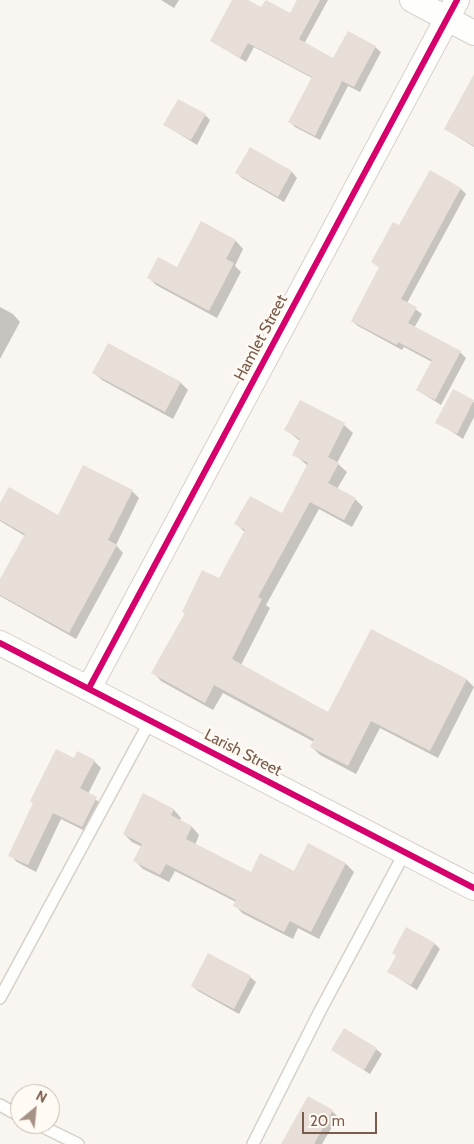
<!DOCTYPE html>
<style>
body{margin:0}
#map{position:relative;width:474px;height:1144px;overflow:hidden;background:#f9f5f0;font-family:Cabin,sans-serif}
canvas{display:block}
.north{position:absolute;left:10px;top:1084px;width:50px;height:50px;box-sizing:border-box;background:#fffaf3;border:1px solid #cabbb1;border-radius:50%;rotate:28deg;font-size:14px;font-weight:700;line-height:20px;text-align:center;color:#7a5c4d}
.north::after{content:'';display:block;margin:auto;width:18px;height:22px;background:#a69286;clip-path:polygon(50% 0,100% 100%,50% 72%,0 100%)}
.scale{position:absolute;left:302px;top:1112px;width:75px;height:22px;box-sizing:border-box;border:2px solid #7a5c4d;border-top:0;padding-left:6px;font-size:15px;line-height:18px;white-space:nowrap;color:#7a5c4d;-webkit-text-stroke:4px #fffaf3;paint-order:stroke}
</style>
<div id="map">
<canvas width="474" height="1144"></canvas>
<div class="north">N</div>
<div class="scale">20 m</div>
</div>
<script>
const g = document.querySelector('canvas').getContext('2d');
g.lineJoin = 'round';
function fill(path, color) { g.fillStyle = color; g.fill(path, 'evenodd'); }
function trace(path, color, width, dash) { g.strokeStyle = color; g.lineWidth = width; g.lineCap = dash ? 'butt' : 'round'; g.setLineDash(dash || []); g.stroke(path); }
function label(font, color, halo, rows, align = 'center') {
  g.font = font + ' Cabin,sans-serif'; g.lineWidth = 5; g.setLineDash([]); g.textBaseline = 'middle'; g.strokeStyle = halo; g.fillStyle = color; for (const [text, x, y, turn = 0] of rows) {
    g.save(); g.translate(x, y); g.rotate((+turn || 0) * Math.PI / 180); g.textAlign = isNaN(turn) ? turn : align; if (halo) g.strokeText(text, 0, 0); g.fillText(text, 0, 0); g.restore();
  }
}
const shadow = new Path2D(`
 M161 0H179L174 8Z
 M234 0H245L261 9 265 1 291 15 299 0H328L304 44 334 59 375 47 381 52 360 92 348 86 320 140 295 127 290 122 312 78 254 47 246 62 211 41Z
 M474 96V147L445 129Z
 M205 115 210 120 197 145 165 125Z
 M250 149 292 172 297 178 284 202 242 178 237 173Z
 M461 189 466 194 407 303 422 314 414 328 460 352 466 358 441 405 417 390 432 362 404 347 402 350 358 326 352 321 380 268 372 261 399 227Z
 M202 223 236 241 243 249 235 266 241 272 217 318 156 285 148 277 177 269Z
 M0 307 13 314 20 322 0 359Z
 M94 373 181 383 188 390 173 419 102 380Z
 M453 391 474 402V417L463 439 437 422Z
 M301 402 344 425 353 433 337 463 347 472 337 489 355 499 363 507 352 527 319 509 266 605 270 608 241 665 329 713 371 631 467 680 474 687 438 758 380 728 356 774 320 755 311 746 314 742 223 693 213 710 161 681 153 672 186 614 183 611 219 580 245 532 236 524 282 515 308 466 294 454 300 441 286 430Z
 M84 467 133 492 139 498 116 545 123 553 76 639 0 596V582L25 536 0 521V505L59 516Z
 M74 760 94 761 101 768 88 794 103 805 89 833 61 819 36 872 17 862 10 855Z
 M144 795 174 810 181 818 180 821 192 827 199 835 195 845 251 874 294 872 308 845 346 864 354 872 319 939 298 928 293 939 242 913 235 905 236 902 175 871 169 882 143 869 135 861 142 847 132 842 124 834Z
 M435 944 440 949 417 990 389 972Z
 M250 977 256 982 239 1014 198 991 192 986Z
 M376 1049 382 1054 370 1074 332 1050Z
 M332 1111 338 1117 322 1144H286Z`);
const building = new Path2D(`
 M232 0H248L261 7 266 0 290 13 297 0H320L299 39 333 58 348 31 376 46 354 87 342 81 315 136 288 122 312 77 248 43 240 58 210 41Z
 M474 74V146L444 129Z
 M178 99 206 114 191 140 163 125Z
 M250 147 292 171 278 197 235 173Z
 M430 170 461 188 401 299 417 307 408 323 461 351 435 400 416 390 432 360 398 342 397 345 351 321 379 267 371 262 393 222 399 225Z
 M201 221 236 240 226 259 234 263 209 311 147 278 158 257 177 267Z
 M108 343 181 382 165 412 92 373Z
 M453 389 474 400 457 434 435 423Z
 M300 400 345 423 328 457 339 463 328 483 356 498 344 520 310 502 258 597 262 599 232 659 328 712 371 629 467 679 430 751 371 721 348 766 310 747 314 739 214 685 205 703 151 673 185 613 182 612 202 570 219 578 245 530 234 524 250 496 282 513 308 463 292 455 300 439 284 430Z
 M83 465 133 490 108 540 117 545 69 633 0 595V579L25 534 0 520V503L9 487 58 515Z
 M56 749 74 758 77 751 95 760 80 788 97 797 82 827 53 813 28 865 8 856 33 803 30 801Z
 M143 793 174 809 171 815 192 826 186 839 251 872 260 853 294 871 308 843 346 863 311 932 290 921 284 932 233 906 236 900 166 864 160 875 133 861 142 844 123 834Z
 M406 927 435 943 411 985 387 972 396 956 392 953Z
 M208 953 251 976 234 1009 191 986Z
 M344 1028 377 1048 364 1070 331 1050Z
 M308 1096 333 1110 314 1144H281Z`);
const lane = new Path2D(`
 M0 998 150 721
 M0 1105 20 1116
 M37 1124 78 1144
 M253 1144 320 1011 405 852`);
const street = new Path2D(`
 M412 0 474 33
 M0 643 474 888
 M89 688 457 0`);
const cycleway = new Path2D(`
 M0 643 474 888
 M89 688 457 0`);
const streetNames = [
 ["Hamlet Street",261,338,-62],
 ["Larish Street",243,753,27]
];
fill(shadow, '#0003');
fill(building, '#e6ded7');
trace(lane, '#d7d1cb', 14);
trace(street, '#d7d1cb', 26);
trace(lane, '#fefefd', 11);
trace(street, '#fefefd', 24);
trace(cycleway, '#d6006c', 6);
label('16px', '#7a5c4d', '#fffaf3', streetNames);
</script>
